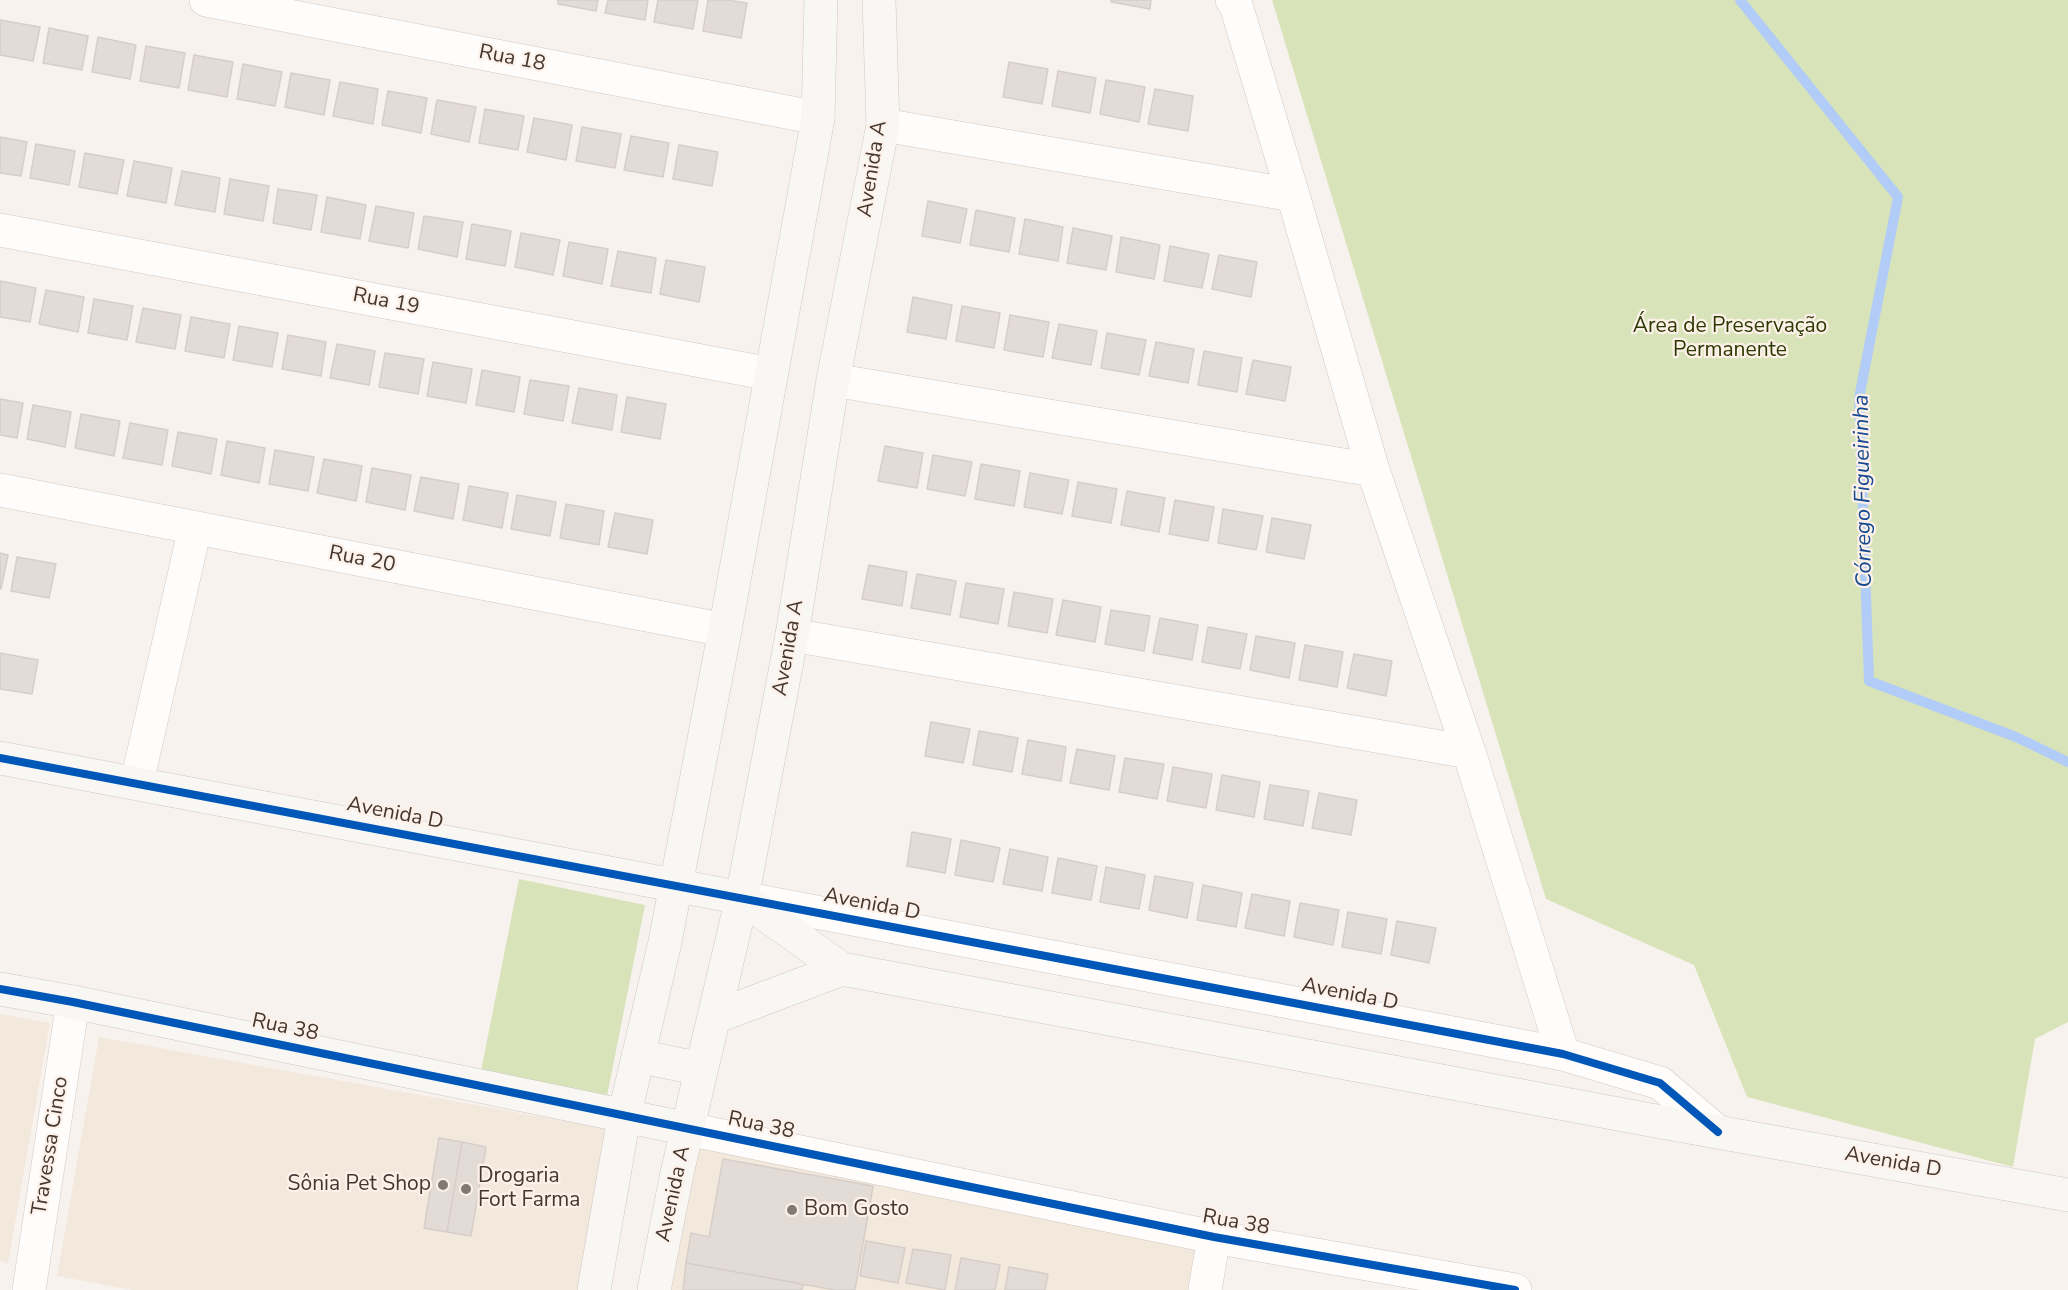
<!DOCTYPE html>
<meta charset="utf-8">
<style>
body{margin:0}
canvas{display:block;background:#f8f2ee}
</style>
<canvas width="2068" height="1290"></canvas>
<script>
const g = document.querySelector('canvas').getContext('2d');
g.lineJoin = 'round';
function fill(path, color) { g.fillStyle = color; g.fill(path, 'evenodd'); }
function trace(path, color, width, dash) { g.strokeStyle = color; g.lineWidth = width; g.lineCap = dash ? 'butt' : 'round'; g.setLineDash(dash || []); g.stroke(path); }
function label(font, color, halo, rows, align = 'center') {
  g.font = font + ' "Nunito Sans",sans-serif'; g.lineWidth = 4.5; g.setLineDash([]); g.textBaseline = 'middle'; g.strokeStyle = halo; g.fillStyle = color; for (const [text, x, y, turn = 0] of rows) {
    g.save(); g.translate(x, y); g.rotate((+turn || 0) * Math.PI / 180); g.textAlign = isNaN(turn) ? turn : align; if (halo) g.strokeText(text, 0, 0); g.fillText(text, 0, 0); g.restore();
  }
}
const commercial = new Path2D(`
 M0 1014 50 1023 8 1263 0 1261Z
 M99 1037 614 1130 587 1290H132L57 1276Z
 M693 1146 1209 1240 1200 1290H668Z`);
const green = new Path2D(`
 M1272 0H2068V1022L2035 1039 2013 1167 1747 1097 1694 965 1546 899Z
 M519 879 645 905 606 1101 480 1076Z`);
const stream = new Path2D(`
 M1740 0 1898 197 1859 398 1869 681 2016 737 2068 762`);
const building = new Path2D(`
 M558 0H598L596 11 558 4Z
 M608 0H648L645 20 605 13Z
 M658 0H698L693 29 654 22Z
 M708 0H727L747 3 741 38 703 31Z
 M1111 0H1151L1150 9 1111 2Z
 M0 20 40 27 33 61 0 55Z
 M49 28 88 36 82 70 43 63Z
 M98 37 136 45 130 79 92 72Z
 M146 46 185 53 179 88 140 81Z
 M194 55 233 62 227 97 188 90Z
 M1009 62 1048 69 1042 104 1003 97Z
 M243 64 282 72 275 106 237 99Z
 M1058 71 1096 78 1090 113 1052 106Z
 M291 73 330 80 324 115 285 107Z
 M1106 80 1145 87 1139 122 1100 114Z
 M340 82 378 89 373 124 333 116Z
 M1155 89 1193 96 1188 131 1148 124Z
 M388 91 427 98 421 133 382 125Z
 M437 100 476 107 469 142 431 134Z
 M485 109 524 116 518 150 479 143Z
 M534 118 572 125 566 160 527 152Z
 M582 127 621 134 615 168 576 161Z
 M631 136 669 143 663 177 624 170Z
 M0 137 27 142 21 176 0 173Z
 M36 144 75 151 69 185 30 178Z
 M679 145 718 152 712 186 673 179Z
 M85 153 124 160 117 194 79 187Z
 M134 161 172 168 166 203 127 196Z
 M182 171 220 178 215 212 175 205Z
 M230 179 269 186 263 221 224 214Z
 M278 189 317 195 311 230 273 223Z
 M327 197 366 205 360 239 321 232Z
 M928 201 967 209 960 243 922 236Z
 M376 206 414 213 408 248 369 241Z
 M976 210 1015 218 1009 252 970 245Z
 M424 216 463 222 457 257 418 249Z
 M1025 219 1063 227 1058 261 1019 254Z
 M472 224 511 231 505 266 466 259Z
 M1073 228 1112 236 1106 270 1067 263Z
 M521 233 560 240 553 275 515 267Z
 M1121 237 1160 245 1154 279 1116 272Z
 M569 242 608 249 602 284 563 276Z
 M1170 246 1209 254 1202 288 1164 281Z
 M618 251 656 258 651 293 611 286Z
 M1219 255 1257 262 1251 297 1212 289Z
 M666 260 705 267 699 302 660 294Z
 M0 281 36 288 30 322 0 317Z
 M46 290 84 297 78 332 39 324Z
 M913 297 952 305 946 339 907 332Z
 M94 299 133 306 127 340 88 333Z
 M962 306 1000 313 994 348 956 341Z
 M143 308 181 315 175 349 136 342Z
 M1010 315 1049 322 1043 357 1004 350Z
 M191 317 230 324 224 358 185 351Z
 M1059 324 1097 331 1091 365 1052 358Z
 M239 326 278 333 272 367 233 360Z
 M1107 333 1146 340 1139 375 1101 368Z
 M288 335 326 342 321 376 282 369Z
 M1156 342 1194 349 1188 383 1149 376Z
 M337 344 375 351 369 385 330 378Z
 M1204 351 1242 358 1237 392 1198 385Z
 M385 353 424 359 418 394 379 387Z
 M1253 360 1291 367 1285 401 1246 394Z
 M433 362 472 369 466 403 427 396Z
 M482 370 520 377 514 412 476 405Z
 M530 380 569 386 563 421 524 414Z
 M579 388 617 395 612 430 572 423Z
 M627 397 666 404 660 439 621 432Z
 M0 399 23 403 17 438 0 435Z
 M33 405 71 412 65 447 27 439Z
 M81 414 120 421 114 456 75 448Z
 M130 423 168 430 162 465 123 458Z
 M178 432 217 439 211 474 172 466Z
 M227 441 265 448 259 483 221 475Z
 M885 446 923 453 917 488 878 481Z
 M275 450 314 457 308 491 269 484Z
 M933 455 972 462 965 496 927 489Z
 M324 459 362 466 356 501 317 493Z
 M981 464 1020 471 1014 506 975 499Z
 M372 468 411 475 405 510 366 502Z
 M1030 473 1069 480 1062 514 1024 507Z
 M421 477 459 484 453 519 414 511Z
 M1078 482 1117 489 1111 523 1072 516Z
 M469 486 508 493 502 528 463 520Z
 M1127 491 1165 498 1159 532 1121 525Z
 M517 495 556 502 550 536 511 529Z
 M1175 500 1214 507 1208 541 1169 534Z
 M566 504 604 511 599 545 560 538Z
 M1223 509 1263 516 1256 550 1218 543Z
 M615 513 653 520 647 554 608 547Z
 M1272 518 1311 525 1304 559 1266 552Z
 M0 553 8 555 1 589H0Z
 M17 557 56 564 49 598 11 591Z
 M869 565 907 572 902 606 862 599Z
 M917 574 956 581 950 615 911 608Z
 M966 583 1004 589 998 624 960 617Z
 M1014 592 1053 599 1047 633 1008 626Z
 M1063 600 1101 607 1095 642 1056 635Z
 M1111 610 1150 616 1144 651 1105 644Z
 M1160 618 1198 625 1192 660 1153 653Z
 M1208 627 1247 634 1240 669 1202 662Z
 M1256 636 1295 643 1289 678 1250 670Z
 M1305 645 1343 652 1337 687 1299 680Z
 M0 653 38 660 32 694 0 689Z
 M1354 654 1392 661 1386 696 1347 688Z
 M931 722 970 729 963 763 925 756Z
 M979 731 1018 738 1012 772 973 765Z
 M1028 740 1066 747 1061 781 1022 774Z
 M1077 749 1115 756 1109 790 1070 783Z
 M1125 758 1164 764 1157 799 1119 792Z
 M1173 767 1212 774 1206 808 1167 801Z
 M1222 775 1260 782 1254 817 1216 810Z
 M1270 785 1309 791 1303 826 1264 819Z
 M1319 793 1357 800 1351 835 1312 828Z
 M912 832 951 839 945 873 907 866Z
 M961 840 1000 848 993 882 955 875Z
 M1010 849 1048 857 1042 891 1003 884Z
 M1058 858 1097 866 1091 900 1052 893Z
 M1106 867 1145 875 1139 909 1100 902Z
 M1155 876 1193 883 1187 918 1149 910Z
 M1203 885 1242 893 1236 927 1197 920Z
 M1252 894 1290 901 1284 936 1245 928Z
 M1300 903 1339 910 1333 945 1294 937Z
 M1348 912 1387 919 1381 954 1342 947Z
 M1397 921 1436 928 1429 963 1391 955Z
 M439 1138 462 1142 447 1232 424 1228Z
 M462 1142 486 1147 471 1236 447 1232Z
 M723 1159 873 1186 855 1290H835L686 1263 691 1233 709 1237Z
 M866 1241 905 1248 898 1283 860 1276Z
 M913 1249 951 1255 945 1290 906 1283Z
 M961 1258 1000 1265 995 1290H955Z
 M686 1263 803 1284 802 1290H683Z
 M1009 1267 1048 1274 1045 1290H1005Z`);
const street = new Path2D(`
 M206 0 818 118
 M1232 0 1236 5 1293 195 1373 470 1469 752 1563 1054
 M883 125 1293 195
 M0 230 771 374
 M833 380 1373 470
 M0 490 725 630
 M792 635 1469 752
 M137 782 195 528
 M742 898 1563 1054 1660 1083 1718 1132
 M688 1129 1214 1237 1515 1290
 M29 1290 73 1002
 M1205 1290 1214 1237`);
const secondary = new Path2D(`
 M0 758 742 898 842 969 1645 1119 2068 1195
 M0 989 73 1002 688 1129
 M715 1017 842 969
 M638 1056 701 1069
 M594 1290 624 1117 665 942 725 630 818 118 821 0
 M654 1290 677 1173 742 898 792 635 833 380 883 125 879 0`);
const cycleway = new Path2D(`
 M0 758 1563 1054 1660 1083 1718 1132
 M0 989 73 1002 1214 1237 1515 1290`);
const markers = [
 [443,1185,6,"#827972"],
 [466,1189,6,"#827972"],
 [792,1210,6,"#827972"]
];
const streetNames = [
 ["Rua 18",512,59,11],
 ["Avenida A",873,169,-81],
 ["Rua 19",386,302,11],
 ["Rua 20",362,560,11],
 ["Avenida A",789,648,-80],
 ["Avenida D",395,814,11],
 ["Avenida D",872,905,11],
 ["Avenida D",1350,995,11],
 ["Rua 38",285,1028,12],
 ["Rua 38",761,1126,12],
 ["Travessa Cinco",51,1146,-81],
 ["Avenida D",1893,1163,10],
 ["Avenida A",674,1194,-78],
 ["Rua 38",1236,1223,10]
];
const parkNames = [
 ["Área de Preservação",1730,327],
 ["Permanente",1730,351]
];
const poiNames = [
 ["Drogaria",478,1177],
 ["Fort Farma",478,1201],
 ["Sônia Pet Shop",431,1185,"right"],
 ["Bom Gosto",804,1210]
];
const waterNames = [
 ["Córrego Figueirinha",1864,491,-91]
];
fill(commercial, '#f3e8dc');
fill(green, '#d9e3ba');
trace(stream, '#b1ccf7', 10);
fill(building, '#e3dbd6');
trace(building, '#d6cec9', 1.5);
trace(street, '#d0c8c3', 34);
trace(secondary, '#d0c8c3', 34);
trace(street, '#fefdfc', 33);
trace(secondary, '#f8f7f4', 33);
trace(cycleway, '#0057b8', 8);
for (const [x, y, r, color] of markers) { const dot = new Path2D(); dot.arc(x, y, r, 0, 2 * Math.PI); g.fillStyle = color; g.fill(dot); trace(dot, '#fdf1e9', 2); }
label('21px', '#433830', '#fdf1e9', streetNames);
label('21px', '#2c3a01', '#fdf1e9', parkNames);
label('21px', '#433830', '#fdf1e9', poiNames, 'left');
label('italic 22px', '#154991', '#fdf1e9', waterNames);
</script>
